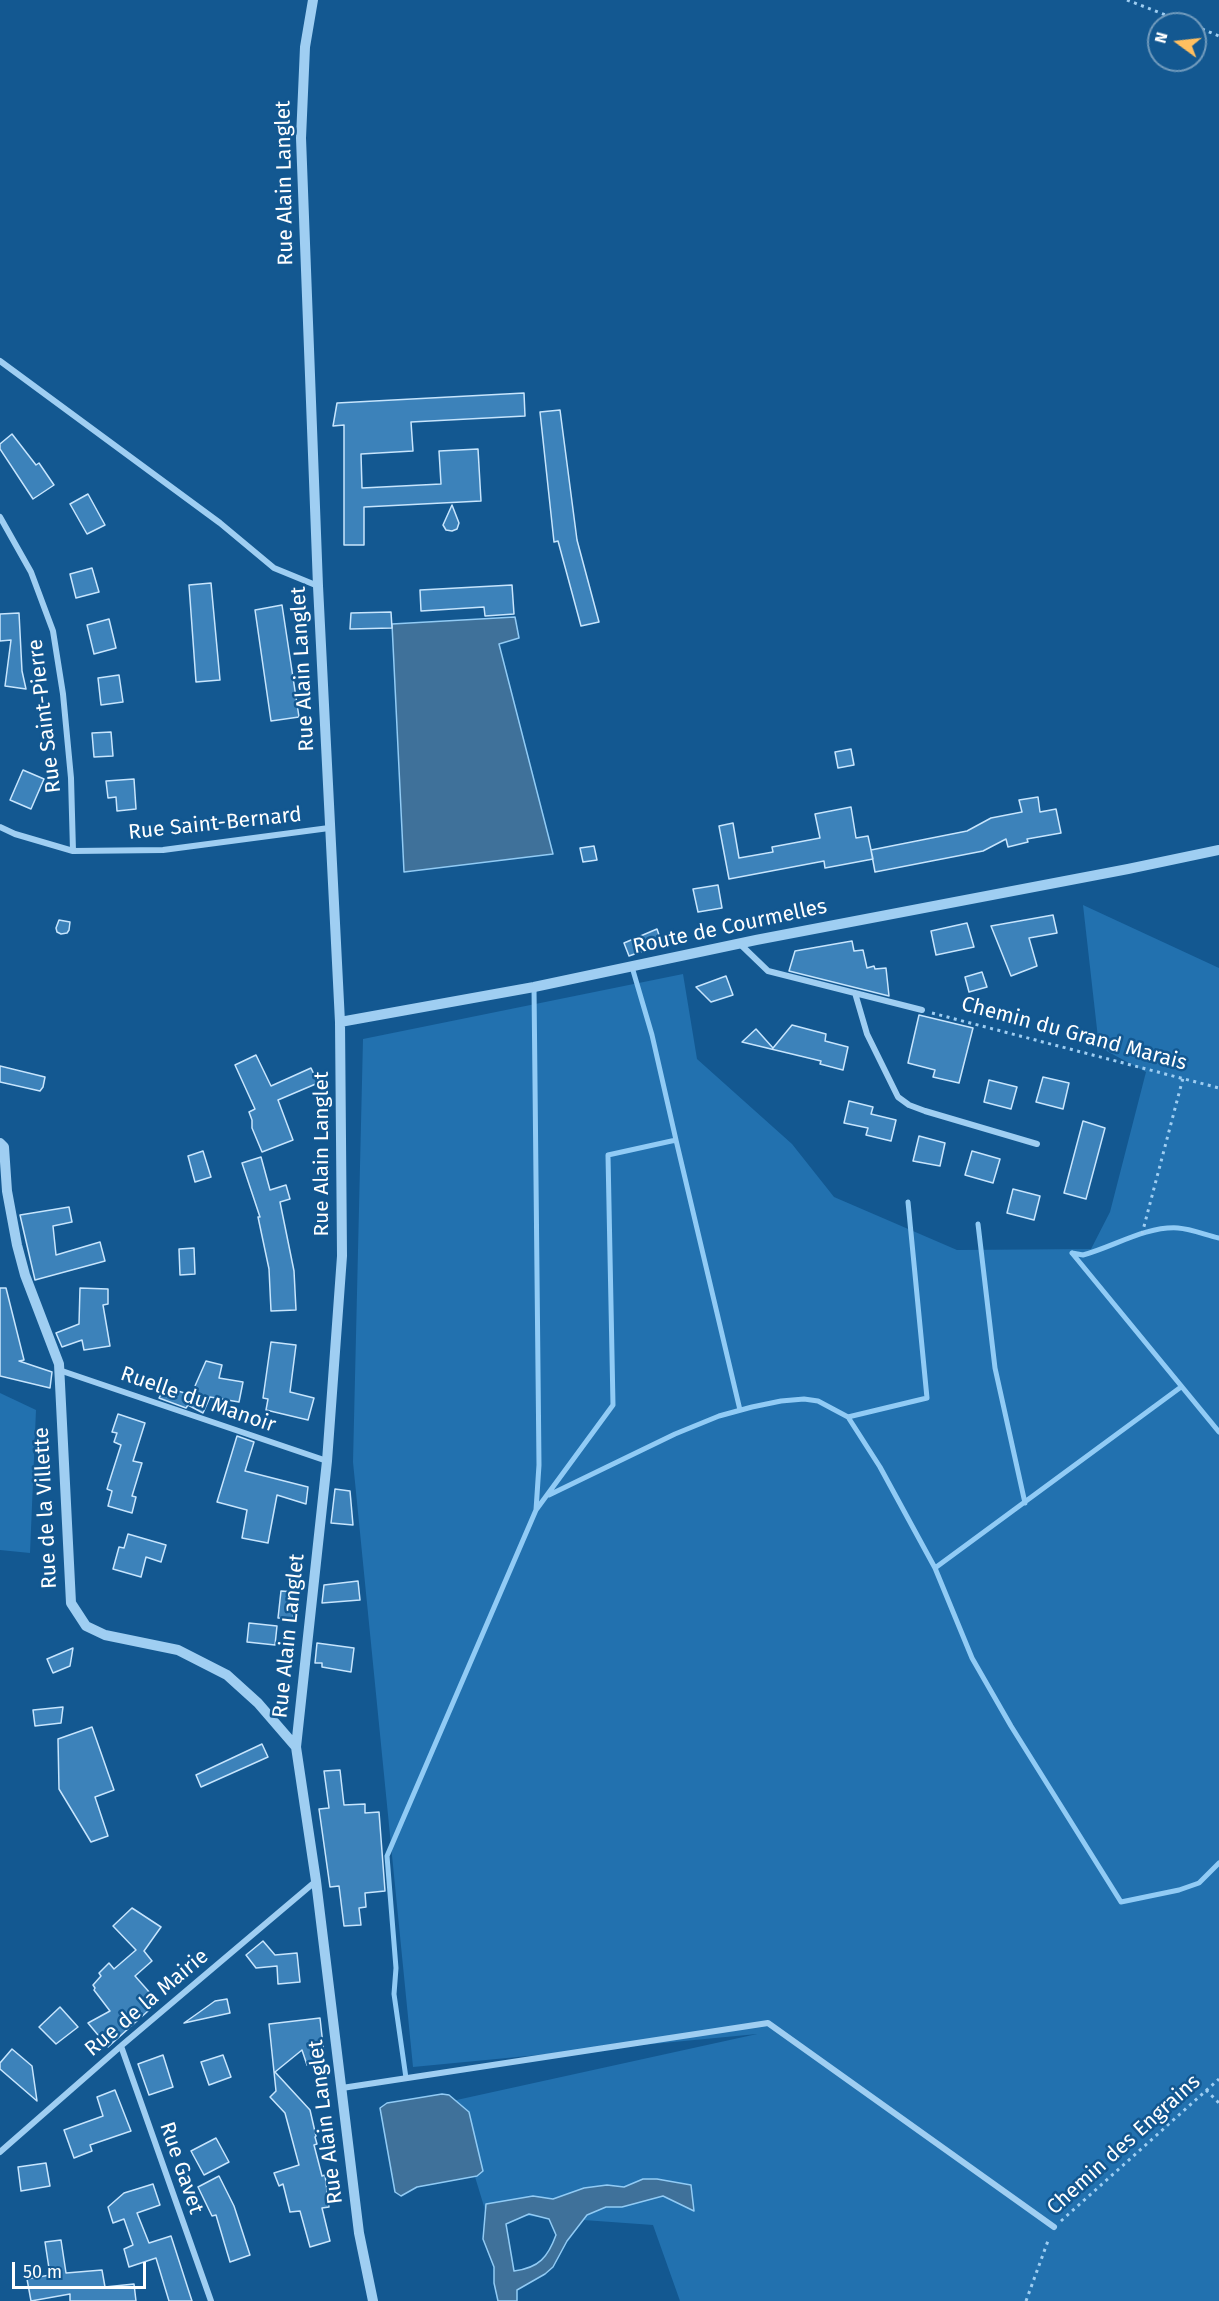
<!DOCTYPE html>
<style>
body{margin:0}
#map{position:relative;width:1219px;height:2301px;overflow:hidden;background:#135891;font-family:"Fira Sans",sans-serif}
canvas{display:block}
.north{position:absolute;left:1147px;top:12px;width:60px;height:60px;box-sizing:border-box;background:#135891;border:2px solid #719bbd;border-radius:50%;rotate:285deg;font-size:16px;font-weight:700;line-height:24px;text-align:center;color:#fff}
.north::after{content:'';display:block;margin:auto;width:21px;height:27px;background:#ffbf60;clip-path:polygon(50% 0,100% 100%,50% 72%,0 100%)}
.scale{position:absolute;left:12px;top:2262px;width:134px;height:27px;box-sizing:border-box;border:3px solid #fff;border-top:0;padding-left:8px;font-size:18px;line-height:21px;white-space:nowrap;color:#fff;-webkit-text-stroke:4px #135891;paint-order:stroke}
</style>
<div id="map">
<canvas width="1219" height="2301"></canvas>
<div class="north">N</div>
<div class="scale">50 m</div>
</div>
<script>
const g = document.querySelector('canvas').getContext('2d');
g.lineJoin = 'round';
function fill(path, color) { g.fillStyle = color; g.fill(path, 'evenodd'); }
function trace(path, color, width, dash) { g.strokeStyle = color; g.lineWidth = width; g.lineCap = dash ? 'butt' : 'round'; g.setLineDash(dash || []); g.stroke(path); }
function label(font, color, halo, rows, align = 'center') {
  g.font = font + ' "Fira Sans",sans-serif'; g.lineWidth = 5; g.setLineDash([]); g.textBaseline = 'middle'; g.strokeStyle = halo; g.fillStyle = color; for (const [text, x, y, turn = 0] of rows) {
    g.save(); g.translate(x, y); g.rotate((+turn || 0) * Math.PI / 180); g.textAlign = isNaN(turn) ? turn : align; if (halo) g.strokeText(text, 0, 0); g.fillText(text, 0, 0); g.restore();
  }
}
const green = new Path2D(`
 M1083 905 1219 968V2301H680L653 2225 486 2213 452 2101 757 2034 413 2067 353 1462 363 1039 683 974 697 1059 792 1144 834 1197 957 1250 1091 1249 1110 1212 1146 1072 1099 1047Z
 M0 1393 36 1410 30 1553 0 1550Z`);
const water = new Path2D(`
 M515 617 519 638 499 644 553 854 404 872 392 624Z
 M442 2094 449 2095 469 2112 483 2171 477 2176 417 2187 401 2196 395 2192 380 2108 387 2103Z
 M643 2179H657L691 2185 694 2211 663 2196 622 2207H606L587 2215 567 2241 553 2267 545 2274 517 2290V2301H498L494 2283V2267L483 2239 486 2204 533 2196 553 2199 584 2188 607 2185 624 2187ZM529 2214 549 2219 556 2235C548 2257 539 2268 514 2271L506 2224Z`);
const stream = new Path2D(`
 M534 987 539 1465 536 1510
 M676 1140 740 1410
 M978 1224 995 1368 1025 1503
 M1072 1253 1219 1432
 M1072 1253 1083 1255C1113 1247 1146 1226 1178 1228 1191 1229 1206 1235 1219 1238
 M848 1417 927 1398 908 1202
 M549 1495 675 1434 719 1416 752 1407 781 1401 804 1399 818 1401 848 1417 880 1467 935 1568 972 1658 1011 1726 1121 1902 1179 1890 1199 1883 1219 1863
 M935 1568 1181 1387
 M406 2078 394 1994 396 1968 387 1856 536 1510 613 1405 608 1155 676 1140 652 1035 632 967`);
const building = new Path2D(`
 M524 393 525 416 411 422 413 451 361 454 362 488 441 484 439 451 478 449 481 501 364 507V545H344V425L333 426 337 403Z
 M560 410 577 540 599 622 581 626 558 541 554 542 540 412Z
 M12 434 36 465 39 463 54 485 33 499 0 449V444Z
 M88 494 105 525 87 534 70 504Z
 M452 505 459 523 457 529 452 531 446 530 443 525Z
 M92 568 99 592 76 598 70 574Z
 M211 583 220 680 196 682 189 585Z
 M512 585 514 614 485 616 484 607 421 611 420 590Z
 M282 605 299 717 271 721 255 610Z
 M391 612 392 628 350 629 351 613Z
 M19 613 22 671 26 689 5 686 11 640 0 641V614Z
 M109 619 116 648 94 654 87 625Z
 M119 675 123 702 101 705 98 678Z
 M111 732 113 756 94 757 92 733Z
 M851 749 854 765 838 768 835 752Z
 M23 770 44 779 31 809 10 800Z
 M134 779 136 809 117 811 116 797 108 798 106 781Z
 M1038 797 1040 812 1056 809 1061 833 1027 839 1028 842 1008 847 1006 839 983 851 875 872 871 850 967 831 991 818 1022 812 1019 800Z
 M851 807 856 838 868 836 873 859 825 868 824 861 729 879 719 826 733 823 739 858 773 852 772 847 820 838 815 814Z
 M594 846 597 860 583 862 580 848Z
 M718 885 722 908 698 912 693 889Z
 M1053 915 1057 933 1029 938 1037 966 1011 976 991 926Z
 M59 920 70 922 69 930 67 933 61 934 57 932 56 928Z
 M967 923 974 947 936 955 931 931Z
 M657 929 662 944 629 956 624 943Z
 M852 941 854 951 863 950 867 968 874 966 875 969 886 968 889 996 789 971 795 951Z
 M982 972 987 987 969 992 965 977Z
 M726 976 733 995 711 1002 696 987Z
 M919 1015 973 1028 959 1083 933 1077 935 1070 908 1063Z
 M792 1025 826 1034 825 1041 848 1047 843 1070 820 1064 821 1061 742 1042 756 1029 773 1048Z
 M256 1055 271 1086 311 1068 318 1083 278 1100 293 1140 262 1152 252 1128V1120L249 1112 255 1109 235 1065Z
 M0 1066 45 1077 43 1087 40 1091 0 1082Z
 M1043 1077 1069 1083 1063 1109 1036 1102Z
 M989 1080 1017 1087 1011 1109 984 1102Z
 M849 1101 873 1107 871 1114 896 1120 891 1141 866 1135 868 1128 844 1123Z
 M1083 1121 1105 1128 1086 1199 1064 1193Z
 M919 1136 945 1143 940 1166 913 1161Z
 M203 1151 211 1177 195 1182 188 1156Z
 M972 1151 1000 1159 993 1183 965 1175Z
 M261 1157 270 1190 286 1185 290 1199 280 1202 294 1271 296 1310 271 1311 269 1269 258 1217H260L242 1163Z
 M1013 1189 1040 1196 1034 1220 1007 1213Z
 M69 1207 72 1222 53 1226 56 1255 100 1242 105 1261 35 1280 20 1215Z
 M194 1248 195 1274 180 1275 179 1249Z
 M0 1288H6L24 1360 19 1361 52 1372 50 1388 0 1376Z
 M80 1288 108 1289V1304L103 1305 110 1346 84 1350 82 1340 62 1347 56 1333 79 1324Z
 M271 1342 296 1345 290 1392 314 1398 308 1420 266 1410 268 1399 263 1398Z
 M206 1361 222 1365 219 1378 243 1382 239 1402 210 1397 203 1413 188 1405 186 1408 159 1398 165 1387 191 1395Z
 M118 1414 145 1423 133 1461 142 1463 132 1496 136 1497 132 1513 108 1506 112 1491 107 1489 121 1445 114 1442 117 1433 112 1432Z
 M237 1436 254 1442 245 1471 308 1487 306 1504 277 1495 268 1543 242 1538 247 1510 217 1502Z
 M335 1489 350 1491 353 1525 331 1523Z
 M128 1534 166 1545 161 1562 146 1557 141 1577 113 1569 119 1547 124 1548Z
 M358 1581 360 1600 322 1603 324 1585Z
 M281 1591 296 1592 293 1619 278 1618Z
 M249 1623 277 1626 275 1645 247 1642Z
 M317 1643 354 1648 351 1672 322 1667V1663H315Z
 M73 1648 70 1666 53 1673 47 1659Z
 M63 1707 61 1723 35 1726 33 1710Z
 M92 1727 114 1790 95 1797 108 1836 91 1842 59 1789 58 1739Z
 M262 1744 268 1757 201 1787 196 1775Z
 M340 1770 344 1805 365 1804V1813L379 1812 385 1891 365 1893 366 1907 359 1908 361 1925 344 1926 339 1886 330 1887 319 1809 329 1808 324 1771Z
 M132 1908 161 1927 144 1951 152 1961 135 1976 158 2002 108 2047 88 2023 110 2011 94 1990 95 1988 93 1985 101 1976 99 1973 109 1963 114 1969 136 1950 113 1926Z
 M263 1941 275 1955 297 1953 300 1982 278 1984 277 1966 256 1968 246 1955Z
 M227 1999 230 2013 184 2023 215 2001Z
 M60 2007 78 2027 56 2044 39 2027Z
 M320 2018 324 2054 307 2065 302 2050 275 2072 310 2110 316 2136 315 2137 317 2144 314 2145 322 2176 325 2175 329 2207 322 2208 330 2241 310 2247 300 2211 290 2212 283 2184 279 2186 274 2173 299 2165 285 2113 270 2097 276 2091 269 2024Z
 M12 2049 32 2066 37 2101 0 2069V2063Z
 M163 2055 173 2087 149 2095 138 2064Z
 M223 2055 231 2077 209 2085 201 2062Z
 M115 2090 131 2131 90 2145 92 2151 74 2158 64 2130 103 2116 97 2097Z
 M216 2138 229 2162 204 2175 191 2151Z
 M46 2163 50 2186 21 2191 18 2167Z
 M219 2176 234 2206 250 2255 230 2262 216 2215 212 2216 198 2187Z
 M153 2184 160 2205 137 2213 149 2243 171 2236 192 2301H169L156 2258 129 2267 124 2249 133 2245 124 2219 113 2223 108 2207 124 2193Z
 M61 2240 66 2273 102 2270 105 2287 134 2284 136 2301H70V2294L31 2301 27 2279 50 2275 45 2242Z`);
const path = new Path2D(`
 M1127 0 1189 24
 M1195 26 1219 36
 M932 1013 1219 1088
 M1142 1234 1183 1078
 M1206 2090 1219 2103
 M1061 2221 1219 2079
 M1026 2301 1049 2238`);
const minor = new Path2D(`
 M0 361 220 523 274 568 318 586
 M0 517 31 572 53 631 63 694 71 778 73 851
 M0 827 15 834 73 851 163 850 329 828
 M740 944 768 971 922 1010
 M855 993 867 1034 898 1097 909 1105 925 1111 1037 1144
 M59 1370 327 1461
 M121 2046 211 2301
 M342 2088 768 2023 1054 2227
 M0 2152 121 2046 316 1881`);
const tertiary = new Path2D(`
 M313 0 305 47 301 138 318 586 340 1022 342 1256 327 1461 296 1747 316 1881 359 2233 373 2301
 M340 1022 534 987 756 940 1128 869 1219 850
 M0 1143 4 1147 7 1191 17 1245 25 1275 59 1364 71 1603 86 1626 105 1635 178 1650 227 1675 258 1703 296 1747`);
const streetNames = [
 ["Rue Alain Langlet",285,183,-91],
 ["Rue Alain Langlet",303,669,-93],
 ["Rue Saint-Pierre",45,716,-97],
 ["Rue Saint-Bernard",215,824,-6],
 ["Route de Courmelles",730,927,-12],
 ["Chemin du Grand Marais",1074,1034,15],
 ["Rue Alain Langlet",322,1154,-90],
 ["Ruelle du Manoir",198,1400,19],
 ["Rue de la Villette",46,1508,-93],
 ["Rue Alain Langlet",289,1636,-84],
 ["Rue de la Mairie",147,2003,-40],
 ["Rue Alain Langlet",326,2122,-97],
 ["Chemin des Engrains",1124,2145,-42],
 ["Rue Gavet",181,2168,71]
];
fill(green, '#2271af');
fill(water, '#3f719a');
trace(water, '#91cbf5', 1.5);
trace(stream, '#91cbf5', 5);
fill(building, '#3c82ba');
trace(building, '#c7e5fd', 1.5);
trace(path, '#9fcef2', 3, [3, 4.5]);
trace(minor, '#9fcef2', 6);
trace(tertiary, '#9fcef2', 10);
label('21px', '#fff', '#135891', streetNames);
</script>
